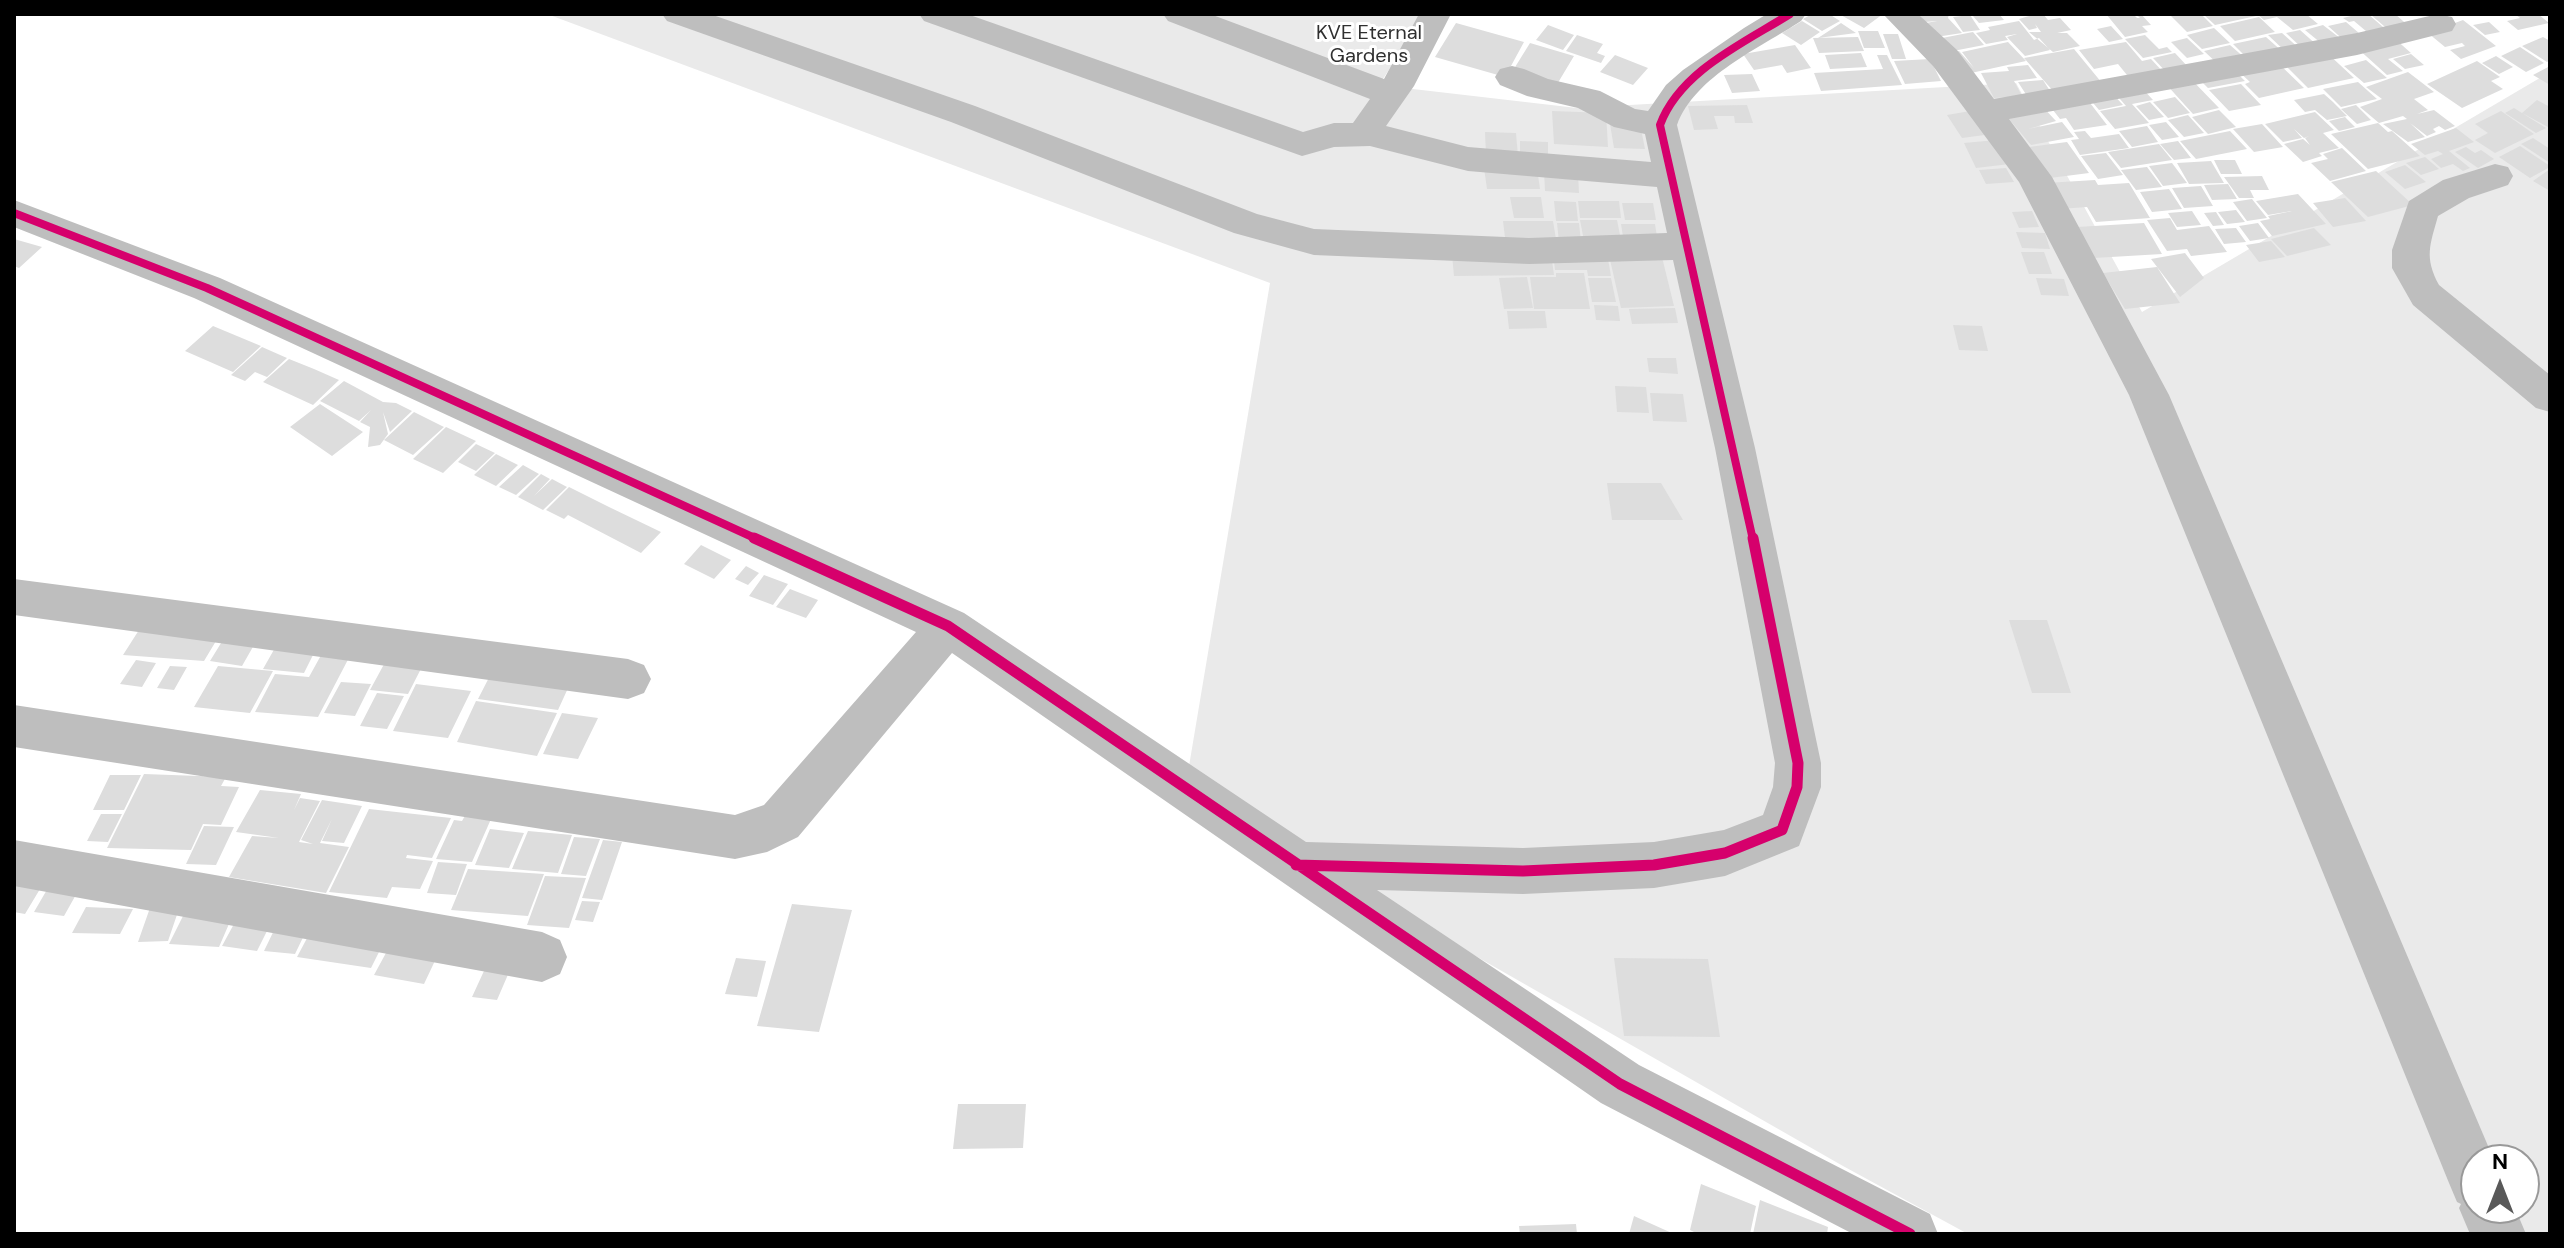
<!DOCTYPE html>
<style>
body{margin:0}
#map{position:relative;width:2564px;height:1248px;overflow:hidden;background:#fff;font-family:"DM Sans",sans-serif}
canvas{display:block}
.frame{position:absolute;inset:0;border:16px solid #000;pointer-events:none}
.north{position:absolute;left:2460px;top:1144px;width:80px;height:80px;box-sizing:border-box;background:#fff;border:2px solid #999;border-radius:50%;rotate:0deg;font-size:22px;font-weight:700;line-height:32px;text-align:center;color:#000}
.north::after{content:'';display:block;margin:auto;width:28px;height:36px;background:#595959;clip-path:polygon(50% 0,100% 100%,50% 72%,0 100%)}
</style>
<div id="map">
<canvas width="2564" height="1248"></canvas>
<div class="frame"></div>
<div class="north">N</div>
</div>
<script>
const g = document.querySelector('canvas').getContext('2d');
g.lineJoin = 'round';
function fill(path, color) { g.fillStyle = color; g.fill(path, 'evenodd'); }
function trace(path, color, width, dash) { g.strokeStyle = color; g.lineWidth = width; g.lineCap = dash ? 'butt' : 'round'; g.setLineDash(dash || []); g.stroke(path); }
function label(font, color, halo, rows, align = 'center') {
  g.font = font + ' "DM Sans",sans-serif'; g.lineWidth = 6; g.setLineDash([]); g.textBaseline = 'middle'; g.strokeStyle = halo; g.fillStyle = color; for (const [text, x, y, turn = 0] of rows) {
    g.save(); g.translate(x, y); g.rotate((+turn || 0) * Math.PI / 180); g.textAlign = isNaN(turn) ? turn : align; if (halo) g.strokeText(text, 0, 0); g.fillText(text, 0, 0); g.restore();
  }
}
const green = new Path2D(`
 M547 14H1182L1387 86 1577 108 2016 83 2142 312 2550 72V1234H1968L1843 1166 1185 790 1270 283ZM2476 1160H2524V1208H2476Z
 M1198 14H1425L1381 82Z`);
const building = new Path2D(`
 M1812 14H1829L1840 21 1822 31 1803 19Z
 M1839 14H1883L1864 28Z
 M1919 14H1949L1948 18 1962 33 1936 37 1926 23 1937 21 1925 22Z
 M1979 14H1999L2004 20 1979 23 1973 16Z
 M2036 14H2043L2048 20 2060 18 2071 30 2057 33H2067L2080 46 2053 52 2029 32H2041L2035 24 2037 28 2029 30 2019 19Z
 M2106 14H2133L2137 18H2140L2136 14H2141L2151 25 2142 26 2148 32 2125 37Z
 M2201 14 2213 26 2187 32 2170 15Z
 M2203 14H2254L2256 16 2215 25Z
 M2257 14H2306L2318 24 2293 30 2277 17 2264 20Z
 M2359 14H2368L2390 33 2373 37 2354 21 2349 22 2343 18Z
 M2370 14H2395L2411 28 2392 33Z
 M2515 14H2538L2549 23 2518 30 2507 21 2520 18Z
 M1970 15 1980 30 1963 32 1953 17Z
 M2259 17 2275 32 2235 41 2220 26Z
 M2463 20 2496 46 2461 59 2450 50 2465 46 2462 43 2445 47 2428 33Z
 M1802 21 1820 32 1801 45 1782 33Z
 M2019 21 2034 40 2039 38 2050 50 2025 56 2007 37 2017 34 2005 36 2008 40 1986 44 1976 33 1990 30 1988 27Z
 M2346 22 2366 39 2348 44 2328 26Z
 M2489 22 2500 32 2485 35 2473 25Z
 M1456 23 1524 42 1505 77 1435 57Z
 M1841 23 1856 33 1818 38Z
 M1548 25 1574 35 1563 50 1536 40Z
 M2323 25 2345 42 2327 48 2305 30Z
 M2111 26 2123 39 2109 42 2097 29Z
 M2214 28 2230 43 2202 49 2187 35Z
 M2300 30 2318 46 2303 49 2286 33Z
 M1858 31H1878L1885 48H1864Z
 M1973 32 1984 45 1953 51 1942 38Z
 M2282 33 2301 50 2287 53 2268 35Z
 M1883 34H1898L1906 59H1892Z
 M1577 35 1603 44 1597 53 1605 56 1601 63 1566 51Z
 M2145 35 2159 49 2167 47 2172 52 2143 58 2125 39Z
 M1858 37 1864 51 1819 53 1813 38Z
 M2266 37 2284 53 2250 61 2233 44Z
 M2543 37 2550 41V60L2547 62 2522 46Z
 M2187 38 2204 54 2187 58 2171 42Z
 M2394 38 2411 53 2388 59 2403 71 2387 75 2356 47Z
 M2008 42 2026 61 1971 73 1948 53 1959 51 1974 68 1962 52Z
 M2126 42 2142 61 2151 59 2164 73 2131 80 2118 64 2094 69 2079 50Z
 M1530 43 1574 56 1556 86 1512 72Z
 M1795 45 1811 68 1787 73 1782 65 1754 70 1743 54Z
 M2230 45 2246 59 2220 66 2204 51Z
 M2520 47 2544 63 2526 72 2501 56Z
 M2074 49 2102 83 2054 92 2024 58Z
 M2325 51 2354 78 2308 88 2281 61Z
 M1861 53 1867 67 1830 69 1825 55Z
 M2175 53 2189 68 2167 73 2153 58Z
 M2411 54 2424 65 2405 69 2393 59Z
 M1615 55 1648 68 1633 85 1600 72Z
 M1877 55H1887L1902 85 1821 91 1814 73 1883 69Z
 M2496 56 2513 67 2499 74 2482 63Z
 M1930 59 1941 81 1905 84 1894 61Z
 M2366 60 2387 78 2364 83 2344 66Z
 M2276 61 2304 88 2259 98 2245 84 2250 82 2236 69Z
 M2477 61 2500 77 2491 81 2503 89 2462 108 2427 84Z
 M2028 65 2037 78 2014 81 2022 96 1994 98 1981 73 2009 71 2007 67Z
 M2550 66V85L2533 75Z
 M2233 69 2245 81 2208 88 2196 76Z
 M2408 72 2434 92 2414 99 2428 110 2417 114 2434 110 2455 126 2445 130 2439 126 2433 129 2436 132 2427 136 2410 123 2425 137 2408 142 2383 124 2407 119 2403 116 2379 123 2360 107 2382 99 2366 87Z
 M1752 74 1760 91 1732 93 1724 75Z
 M2190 78 2219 108 2193 114 2165 83Z
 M2043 80 2052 94 2027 96 2018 82Z
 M2358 82 2377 99 2341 107 2323 89Z
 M2241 84 2261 105 2229 111 2209 90Z
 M2141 87 2153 100 2132 104 2149 123 2115 129 2100 111 2126 106 2114 92Z
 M2112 93 2123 105 2099 110 2088 97Z
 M2324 94 2333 102 2347 116 2327 120 2315 110 2305 112 2294 100Z
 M2175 97 2190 113 2168 118 2153 102Z
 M2087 99 2107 125 2074 130 2066 118 2060 119 2049 105Z
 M2537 100 2550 107 2548 127 2522 113Z
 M2150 102 2164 117 2149 120 2136 106Z
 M1747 105 1753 123H1735L1734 116H1714L1718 129 1694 130 1688 106Z
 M2041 105 2056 121 2028 129 2062 122 2074 137 2031 145 2004 113Z
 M2356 105 2371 120 2357 124 2341 109Z
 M2514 108 2546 128 2536 133 2505 113Z
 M1976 110 1992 134 1962 138 1947 115Z
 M2219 110 2236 127 2208 134 2192 117Z
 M1552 111 1606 113 1608 147 1554 144Z
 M2501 111 2534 134 2495 153 2475 140 2488 133 2475 124Z
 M2315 112 2334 130 2323 133 2339 148 2319 153 2322 156 2303 162 2284 144 2303 139 2310 145 2305 138 2309 136 2304 138 2294 129 2302 138 2283 142 2265 124Z
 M2188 115 2204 133 2184 137 2168 120Z
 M2345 117 2355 127 2339 131 2329 121Z
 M2166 122 2179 137 2162 140 2149 125Z
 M2378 123 2388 132 2392 131 2420 156 2368 169 2331 134Z
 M1610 124H1640L1645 149 1614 148Z
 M2262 124 2283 147 2254 152 2233 129Z
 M2147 126 2158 142 2132 147 2119 131Z
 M2456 128 2474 142 2449 151 2470 168 2463 171 2453 164 2441 168 2431 159 2443 154 2438 151 2425 155 2411 144Z
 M2085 131 2091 138 2119 134 2129 148 2080 155 2071 140 2079 139 2074 132Z
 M2230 131 2247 149 2196 159 2180 141Z
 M1485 132 1516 133 1518 156 1486 155Z
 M2533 138 2550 149V163L2521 144Z
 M1997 140 2010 164 1976 168 1964 143Z
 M1520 141 1548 142V160L1520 159Z
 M2178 141 2191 158 2174 160 2160 144Z
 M2067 142 2089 173 2050 178 2029 147Z
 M2159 144 2172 160 2121 168 2108 152Z
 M2520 146 2550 166V167L2530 178 2499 157Z
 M2466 147 2475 153 2481 150 2494 159 2478 168 2455 152Z
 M2342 148 2366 171 2330 181 2311 163 2328 159 2323 154Z
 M2106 153 2123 175 2098 179 2081 156Z
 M2425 157 2439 169 2421 175 2406 163Z
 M2214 160H2235L2242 174H2221Z
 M2211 161 2224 183 2189 184 2177 163Z
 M2172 163 2187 183 2163 186 2149 166Z
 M2405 165 2426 182 2405 189 2385 172Z
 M2147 167 2162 187 2136 190 2121 170Z
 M1484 168H1537L1540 189H1487Z
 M2006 168 2014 182 1986 184 1979 170Z
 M2550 169V191L2533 181Z
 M1544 171 1578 173 1579 193 1545 191Z
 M2376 171 2413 205 2368 217 2331 182Z
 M2262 176 2269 190H2250L2254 198H2239L2224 177Z
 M2095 180 2098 185 2129 183 2150 218 2096 222 2087 207 2060 209 2046 183Z
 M2228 184 2237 199 2212 200 2204 185Z
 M2201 186 2213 206 2184 208 2172 188Z
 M2169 189 2182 209 2152 212 2140 192Z
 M2298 194 2326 224 2272 236 2260 221 2270 219 2268 216 2292 211 2268 215 2256 201Z
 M1510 197H1541L1544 218H1514Z
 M2345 198 2366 221 2333 227 2313 203Z
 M2252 199 2267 218 2247 221 2233 202Z
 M1554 201 1576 202 1578 221H1556Z
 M1578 201H1619L1621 218H1580Z
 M1622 203H1653L1656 220H1625Z
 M2236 210 2245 222 2227 224 2218 212Z
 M2032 211 2039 227 2019 228 2012 212Z
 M2192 211 2201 225 2177 227 2168 213Z
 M2216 212 2224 225 2213 226 2204 213Z
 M2170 218 2177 230 2209 226 2227 252 2191 256 2187 249 2167 251 2147 220Z
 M1580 220H1617L1621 240 1584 241Z
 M1503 221H1553L1557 245 1506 246Z
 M1557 223H1579L1581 242H1559Z
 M2144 223 2162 254 2094 258 2077 227Z
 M2258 223 2269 238 2250 241 2239 226Z
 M1621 224H1655L1658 243H1624Z
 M2236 228 2246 242 2224 244 2215 229Z
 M2314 228 2331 245 2287 256 2271 239Z
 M2016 232 2045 233 2050 249 2022 248Z
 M14 239 42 247 19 268 14 266Z
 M2271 241 2285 257 2259 262 2246 245Z
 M1660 249 1674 306 1621 308 1608 251Z
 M2021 252H2044L2052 274H2029Z
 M1551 253 1554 275 1454 276 1452 254Z
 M1553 253H1607L1611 276H1588L1587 270H1555Z
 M2185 253 2204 278 2180 297 2151 259Z
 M2157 267 2180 303 2125 309 2103 273Z
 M1556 273H1584L1590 309H1534L1530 277H1556Z
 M1527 277 1533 308 1504 309 1499 278Z
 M1588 278H1611L1616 302H1592Z
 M2036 278 2064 279 2069 296 2041 295Z
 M1594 305 1618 306 1620 321 1596 320Z
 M1675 308 1678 323 1632 324 1629 309Z
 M1507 311H1545L1547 328 1509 329Z
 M1953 325 1982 326 1988 351 1959 350Z
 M213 326 261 346 233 372 185 351Z
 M262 347 287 358 267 377 255 372 245 381 231 375Z
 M1647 358H1676L1678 374 1649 372Z
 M289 359 314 369 339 380 313 405 263 382Z
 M344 381 383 402 396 403 412 411 390 432 383 412 388 434 380 445 368 447 370 427 360 422 371 410 359 421 320 401Z
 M1615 386 1646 387 1649 413 1617 412Z
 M1650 393 1683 394 1687 422 1653 421Z
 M320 404 363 432 332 456 290 427Z
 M414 412 444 427 413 455 384 440Z
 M446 427 476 441 443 473 413 459Z
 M476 444 495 453 476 471 458 462Z
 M496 454 518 465 496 486 474 475Z
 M523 465 539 474 516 495 499 487Z
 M541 474 550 479 534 496 552 479 567 487 543 510 518 497Z
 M1607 483H1661L1683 520H1612Z
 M569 487 609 507 661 532 641 553 568 515 564 519 546 510Z
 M701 545 731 560 714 579 684 564Z
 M746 566 759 573 748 585 735 579Z
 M764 575 788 584 773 605 749 596Z
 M790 589 818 600 806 618 776 607Z
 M146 619 222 631 204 661 123 655Z
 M2009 620H2047L2071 693H2032Z
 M226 635 258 638 242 666 210 661Z
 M280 639 319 643 304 673 263 669Z
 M325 648 353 650 318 717 255 712 275 674 309 677Z
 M389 655 426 659 408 694 370 690Z
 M136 660 156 663 142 687 120 684Z
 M496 664 574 675 558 710 478 699Z
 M170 666 187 667 174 690 157 688Z
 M218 666 273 671 250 713 194 707Z
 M341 682 371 684 355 716 324 713Z
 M416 684 471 691 448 738 393 731Z
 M377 693 404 696 387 729 360 726Z
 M476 701 557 713 537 756 457 742Z
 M562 713 598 718 578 759 543 754Z
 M144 774 226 777 221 786 239 787 221 825 203 824 191 850 107 848Z
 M110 775H141L124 810H93Z
 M260 790 301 794 294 810 300 798 320 801 299 842 313 844 301 840 322 800 362 806 344 843 322 841 332 819 320 843 349 847 326 893 229 877 252 836 279 838 236 832Z
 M470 807 495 810 472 862 436 859 454 820 462 821Z
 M369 809 451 818 432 858 407 855 406 858 433 861 420 889 392 887 387 898 329 892Z
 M101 814H122L108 842 87 841Z
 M204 826 234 827 216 865 186 864Z
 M490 829 524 833 509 868 475 865Z
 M528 831 572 835 558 873 512 869Z
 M574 837 600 839 586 876 561 874Z
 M603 840 622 842 602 900 582 898Z
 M438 862 467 864 456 895 427 893Z
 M468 869 544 874 528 916 451 910Z
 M14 875 46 879 25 914 14 912Z
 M545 876 586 878 569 928 527 925Z
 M52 881 82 884 64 916 34 912Z
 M582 901 600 902 593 922 575 920Z
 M181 903 168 941 138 942 151 905Z
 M792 904 852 910 819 1032 757 1026Z
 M86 907 133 909 120 934 72 933Z
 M187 908 235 910 219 947 169 944Z
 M241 911 275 915 257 951 222 946Z
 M279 920 310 923 295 954 264 951Z
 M314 925 387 936 371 968 297 957Z
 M393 940 441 948 424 984 374 975Z
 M736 958 766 961 757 997 725 994Z
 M1614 958 1708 959 1720 1037 1624 1036Z
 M489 960 513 963 497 1000 472 997Z
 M958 1104H1026L1023 1148 953 1149Z
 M1701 1184 1756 1206 1750 1234H1698L1690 1230Z
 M1760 1200 1828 1227 1827 1234H1753Z
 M1634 1216 1674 1234H1629Z
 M1576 1224 1577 1234H1520L1519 1226Z`);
const minor = new Path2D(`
 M662 14H710L975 106 1257 214 1314 229 1529 238 1667 233 1657 187 1468 171 1370 146 1334 147 1302 156 924 21 919 14H967L1303 132 1334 123H1353L1370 99 1168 21 1163 14H1210L1384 79 1419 14H1451L1414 86 1386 126 1468 147 1651 162 1645 134 1614 127 1578 108 1527 96 1500 85 1495 77 1500 69 1512 66 1524 69 1548 79 1600 91 1635 109 1648 111 1666 85 1683 70 1744 28 1767 14H1806L1801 21C1760 48 1695 76 1677 125L1755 448 1821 763V787L1799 846 1725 876 1654 888 1523 894 1377 890 1639 1065 1930 1214 1938 1234H1853L1601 1103 952 653 798 837 767 852 735 859 14 747V705L735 815 764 805 916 632 194 298 14 227V200L220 278 964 613 1306 842 1523 848 1654 842 1724 830 1763 815 1773 787 1775 763 1715 448 1673 260 1529 264 1314 255 1234 233 951 122 667 21Z
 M1883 14H1918L1957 50 1994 99 2357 33 2438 14 2452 17 2456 24 2452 31 2357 55 2009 119 2052 177 2169 395 2494 1160H2476V1208H2515L2526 1234H2470L2459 1208 2461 1204 2457 1202 2449 1183 2129 395 2019 182 1933 66Z
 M2495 164 2508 167 2513 176 2508 185 2469 198 2438 216C2430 245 2424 257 2439 285L2550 375V412L2536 408 2413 305 2392 268V250L2409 201 2443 180Z
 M14 579 628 659 644 665 651 679 644 693 628 699 14 615Z
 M14 840 542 932 560 940 567 957 560 974 542 982 14 886Z`);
const cyclewayFar1 = new Path2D(`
 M14 213 207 288 759 540
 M1753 540 1660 125C1680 71 1744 43 1790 14`);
const cycleway = new Path2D(`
 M754 538 948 626 1620 1084 1910 1234
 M1296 865 1523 871 1654 865 1725 853 1782 830 1797 787 1798 763 1753 538`);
const farParknames = [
 ["KVE Eternal",1369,34],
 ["Gardens",1369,57]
];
fill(green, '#eaeaea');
fill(building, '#ddd');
fill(minor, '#bebebe');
trace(cyclewayFar1, '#d6006c', 8);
trace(cycleway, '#d6006c', 11);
label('20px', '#303030', '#fff', farParknames);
</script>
